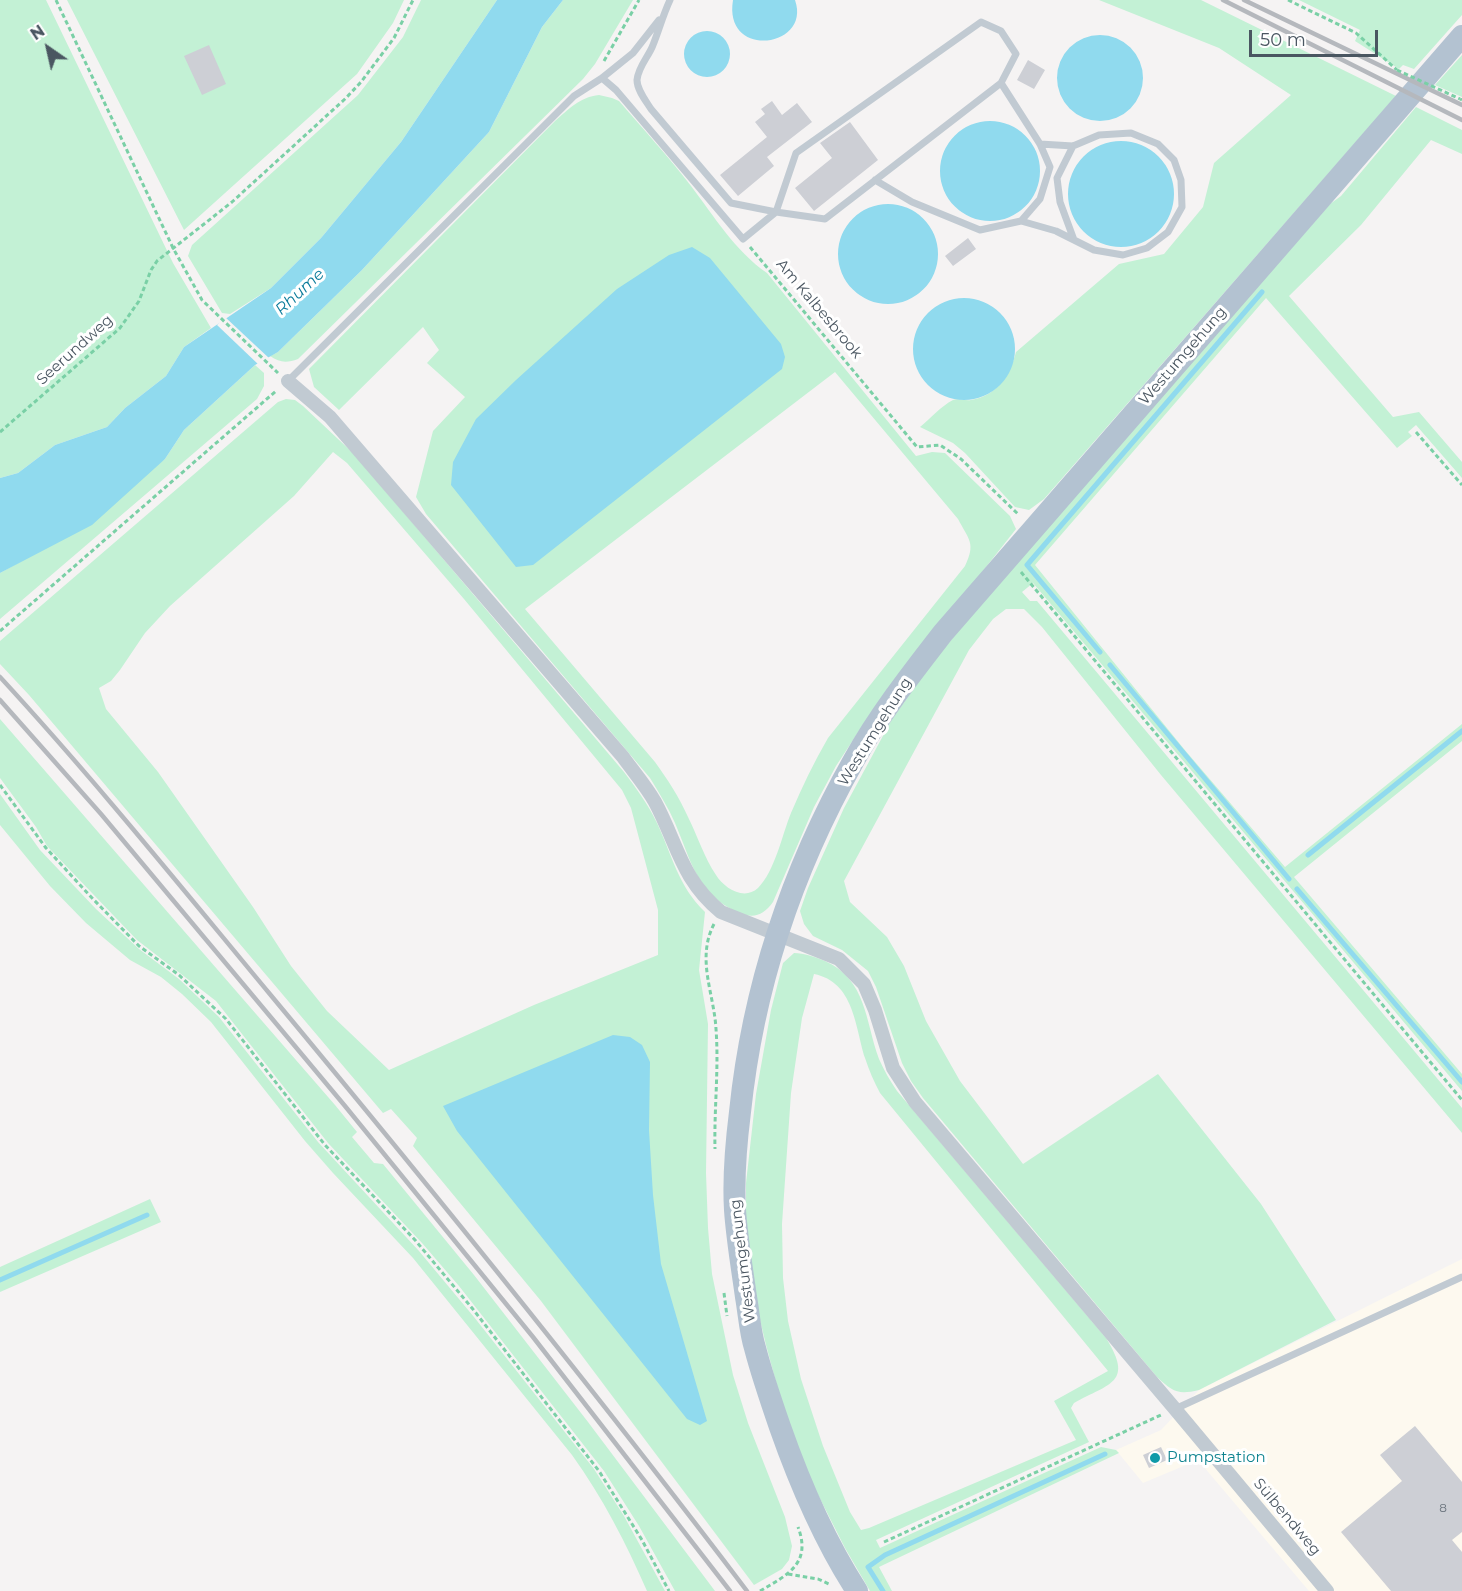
<!DOCTYPE html>
<meta charset="utf-8">
<style>
body{margin:0}
#map{position:relative;width:1462px;height:1591px;overflow:hidden;background:#f5f3f3;font-family:Montserrat,sans-serif}
canvas{display:block}
.north{position:absolute;left:18px;top:18px;width:60px;height:60px;-webkit-text-stroke:4px #fff;paint-order:stroke;rotate:326deg;font-size:16px;font-weight:700;line-height:24px;text-align:center;color:#4a5661}
.north::after{content:'';display:block;margin:auto;width:21px;height:27px;background:#4a5661;clip-path:polygon(50% 0,100% 100%,50% 72%,0 100%)}
.scale{position:absolute;left:1249px;top:30px;width:129px;height:27px;box-sizing:border-box;border:3px solid #4a5661;border-top:0;padding-left:8px;font-size:18px;line-height:21px;white-space:nowrap;color:#4a5661;-webkit-text-stroke:4px #fff;paint-order:stroke}
</style>
<div id="map">
<canvas width="1462" height="1591"></canvas>
<div class="north">N</div>
<div class="scale">50 m</div>
</div>
<script>
const g = document.querySelector('canvas').getContext('2d');
g.lineJoin = 'round';
function fill(path, color) { g.fillStyle = color; g.fill(path, 'evenodd'); }
function trace(path, color, width, dash) { g.strokeStyle = color; g.lineWidth = width; g.lineCap = dash ? 'butt' : 'round'; g.setLineDash(dash || []); g.stroke(path); }
function label(font, color, halo, rows, align = 'center') {
  g.font = font + ' Montserrat,sans-serif'; g.lineWidth = 6; g.setLineDash([]); g.textBaseline = 'middle'; g.strokeStyle = halo; g.fillStyle = color; for (const [text, x, y, turn = 0] of rows) {
    g.save(); g.translate(x, y); g.rotate((+turn || 0) * Math.PI / 180); g.textAlign = isNaN(turn) ? turn : align; if (halo) g.strokeText(text, 0, 0); g.fillText(text, 0, 0); g.restore();
  }
}
const commercial = new Path2D(`
 M1462 1259V1591H1309L1198 1460 1143 1483 1116 1450 1161 1430 1199 1390Z`);
const green = new Path2D(`
 M0 0H46L173 263 211 328 184 347 166 376 125 408 107 427 55 445 18 473 0 478Z
 M67 0H404L393 23 357 74 184 230Z
 M421 0H497L401 142 321 238 271 288 230 314 222 313 188 256 192 245 358 95 403 37Z
 M563 0H633L595 64 583 79 298 359C287 363 280 363 270 356L278 352 362 270 489 132 542 27Z
 M1099 0H1201L1396 96 1044 499 1029 510 1015 507 965 453 953 443 920 427C930 419 941 406 953 400 958 398 966 401 971 400 997 396 1010 375 1016 352L1119 264 1164 254 1203 207 1214 163 1291 95 1219 48Z
 M1299 0H1462V15L1414 69 1403 65 1399 69 1355 41 1360 30Z
 M1462 55V97L1435 85Z
 M599 95 612 98 619 101C643 129 669 157 691 186 714 216 735 251 767 273L916 456 932 452 945 453 1010 516 1016 529 870 714 836 766 814 807 773 902C763 916 753 919 737 912 696 893 691 860 675 823 668 807 659 793 650 778L426 514 416 497 433 431 465 397 427 363 439 350 423 327 339 410 314 387 309 369 555 121C569 109 580 97 599 95ZM835 372 958 519C969 540 976 543 965 566L828 738C814 762 802 787 791 813 782 835 775 871 758 888 744 901 724 888 716 875 704 857 698 837 688 817 679 797 668 780 655 762L525 609Z
 M1416 107 1462 130V154L1431 140 1361 225 1289 296 1393 417 1419 412 1462 462V478L1416 425 1408 432 1412 436 1397 448 1266 298 1035 565 1184 749 1285 867 1462 724V741L1294 877 1462 1074V1091L1033 583 1022 592 1030 601H1037L1462 1108V1133L1161 775 1042 627 1024 609H1006L993 619 969 650 844 881 850 902 887 937 904 966 926 1021 960 1081 1023 1164 1158 1074 1261 1204 1336 1320 1199 1390C1178 1395 1173 1392 1157 1377L923 1098 911 1081 902 1063 876 987 868 971 842 950 813 936 804 924 800 911 808 888 844 808 891 721 929 667 982 602 1330 204 1341 196Z
 M255 365 264 373V386L257 399 0 619V573L25 559 165 459 184 430Z
 M286 399 295 400 303 406 355 455 624 772C636 788 648 804 657 823 672 855 678 886 705 912L699 970 708 1024 706 1173 708 1228 712 1274 733 1375 748 1423 785 1517 792 1546 789 1560 782 1569 754 1585 541 1301 413 1146 417 1138 391 1109 383 1113 29 695 0 664V641L278 402ZM333 452 347 463 464 599 622 790 631 808 658 910V955L534 1005 389 1070 327 1011 291 966 253 907 158 772 106 709 99 688 111 681 120 670 145 633 170 606 294 496Z
 M0 719 335 1105 357 1132 352 1137 374 1163 383 1164 474 1275 588 1422 715 1591H675L639 1526 604 1471 459 1286 422 1243 328 1143 216 1001 137 940 47 846 36 827 0 778Z
 M0 794 40 850 96 909 139 949 179 979 219 1017 318 1142 419 1251 474 1317 594 1469 624 1516 665 1591H647C626 1543 603 1498 572 1455L413 1258 333 1173 305 1141 211 1022 182 994 161 977 130 960 86 923 50 886 0 825Z
 M794 953C804 953 815 957 825 961 867 980 865 1021 879 1059 884 1070 890 1081 897 1091L1106 1338C1134 1383 1110 1383 1074 1403L1071 1408 1089 1442 876 1540 880 1548 1101 1447 1116 1450 1119 1453 879 1567 892 1591H870L845 1548 811 1481 783 1408 766 1345 755 1299 746 1224V1183L756 1094 771 1010 783 963ZM814 974C854 982 855 1026 865 1058 869 1070 874 1082 880 1093L1108 1371 1054 1401 1076 1440 869 1528 861 1530 850 1512 823 1446 801 1379 788 1321 783 1278 782 1224 791 1093 802 1018Z
 M150 1199 161 1222 0 1292V1267Z`);
const water = new Path2D(`
 M497 0H563L542 27 489 132 362 270 278 352 255 365 184 430 165 459 92 525 0 573V478L18 473 55 445 107 427 125 408 166 376 184 347 271 288 321 238 401 142Z
 M733 0H795C812 48 723 60 733 0Z
 M684 54a23 23 0 1 1 46 0a23 23 0 1 1-46 0Z
 M1057 78a43 43 0 1 1 86 0a43 43 0 1 1-86 0Z
 M940 171a50 50 0 1 1 100 0a50 50 0 1 1-100 0Z
 M1068 194a53 53 0 1 1 106 0a53 53 0 1 1-106 0Z
 M838 254a50 50 0 1 1 100 0a50 50 0 1 1-100 0Z
 M692 247 710 258 781 344 785 357 782 369 533 565 516 567 451 485 453 462 476 419 516 380 617 289 669 255Z
 M913 349a51 51 0 1 1 102 0a51 51 0 1 1-102 0Z
 M613 1035 630 1037 642 1045 650 1062 649 1130 653 1195 661 1264 707 1421 700 1425 687 1419 457 1131 443 1106Z`);
const pier = new Path2D(`
 M225 317 270 359 260 366 217 325Z`);
const stream = new Path2D(`
 M1100 652 1027 565 1262 292
 M1110 665 1289 879
 M1308 855 1462 731
 M1297 889 1462 1082
 M0 1280 147 1215
 M883 1591 868 1567 885 1555 1105 1454`);
const building = new Path2D(`
 M209 45 226 84 202 95 184 56Z
 M1028 60 1045 70 1034 89 1017 80Z
 M772 101 782 115 797 103 812 122 767 157 774 166 738 196 720 175 767 137 755 122 765 114 761 109Z
 M850 122 878 160 814 211 795 188 832 158 820 143Z
 M968 238 976 249 953 266 945 256Z
 M1415 1426 1462 1482V1532L1452 1540 1462 1552V1591H1391L1341 1532 1402 1481 1380 1455Z
 M1161 1447 1167 1460 1149 1468 1143 1455Z`);
const path = new Path2D(`
 M56 0 173 248 202 300 278 373
 M1288 0 1356 33 1397 70
 M604 61 639 0
 M1460 99 1462 100
 M750 247 917 447 940 445 961 459 1019 515
 M0 432 120 328 139 301 151 270 157 261 232 202 346 98 361 82 394 38 413 0
 M1416 432 1462 485
 M1021 572 1462 1100
 M0 631 276 391
 M0 785 46 848 93 899 139 946 179 975 226 1019 325 1145 415 1240 472 1308 599 1471 642 1540 669 1591
 M714 924C696 959 714 993 716 1029 719 1069 714 1109 715 1149
 M724 1293 727 1316
 M884 1542 1161 1415
 M788 1574 818 1579 829 1584
 M760 1591C787 1575 812 1564 798 1527`);
const service = new Path2D(`
 M602 78 616 90 743 239 776 212 825 219 1001 83 1016 54 1001 31 981 22 796 153 776 212 731 203 651 109C646 101 637 90 637 80 638 67 649 56 653 45 659 30 663 15 670 0
 M1073 146 1057 178 1060 202 1074 240
 M875 180 912 202 980 230 1021 221 1040 199 1050 167 1040 144 1001 83
 M1021 221 1056 231 1094 250 1123 255 1147 248 1168 232 1182 207 1181 180 1174 160 1158 144 1131 133 1099 135 1073 146 1040 144
 M288 381 574 96 602 78 633 53 659 20
 M1175 1409 1462 1277`);
const minor = new Path2D(`
 M288 381 330 417 623 757C633 771 646 786 655 802 678 845 681 879 721 912L839 959 864 984 875 1010 893 1068 915 1102 1175 1409 1327 1591`);
const primary = new Path2D(`
 M857 1591C824 1540 800 1484 780 1427 771 1401 762 1375 755 1348 750 1332 749 1314 746 1297 742 1268 737 1239 735 1210 733 1177 736 1144 740 1112 753 986 792 870 854 760 879 715 912 673 943 633L1462 36`);
const rail = new Path2D(`
 M1223 0 1462 120
 M1244 0 1462 105
 M0 677C94 779 181 887 269 993 432 1189 593 1388 747 1591
 M0 700 101 814 345 1106 533 1337 730 1591`);
const pathBridge = new Path2D(`
 M1397 70 1460 99`);
const markers = [
 [1155,1458,6,"#0f9aa8"]
];
const numberNames = [
 ["8",1443,1508]
];
const streetNames = [
 ["Am Kalbesbrook",819,309,50],
 ["Seerundweg",75,350,-42],
 ["Westumgehung",1183,356,-49],
 ["Westumgehung",875,732,-58],
 ["Westumgehung",743,1261,-97],
 ["Sülbendweg",1287,1517,50]
];
const cultureNames = [
 ["Pumpstation",1167,1458]
];
const waterNames = [
 ["Rhume",300,292,-43]
];
fill(commercial, '#fdf9ef');
fill(green, '#c3f1d5');
fill(water, '#90daee');
fill(pier, '#f5f3f3');
trace(stream, '#90daee', 5);
fill(building, '#cdcfd5');
trace(path, '#7ad0a6', 3, [4.5, 3]);
trace(service, '#c1cad2', 7);
trace(minor, '#c1cad2', 14);
trace(primary, '#b3c2d1', 22);
trace(rail, '#b5b8bd', 4.5);
trace(pathBridge, '#7ad0a6', 3, [4.5, 3]);
for (const [x, y, r, color] of markers) { const dot = new Path2D(); dot.arc(x, y, r, 0, 2 * Math.PI); g.fillStyle = color; g.fill(dot); trace(dot, '#fff', 2); }
label('12px', '#6b747e', null, numberNames);
label('15px', '#4a5661', '#fff', streetNames);
label('15px', '#0d838f', '#fff', cultureNames, 'left');
label('italic 16px', '#0c7c9b', '#fff', waterNames);
</script>
